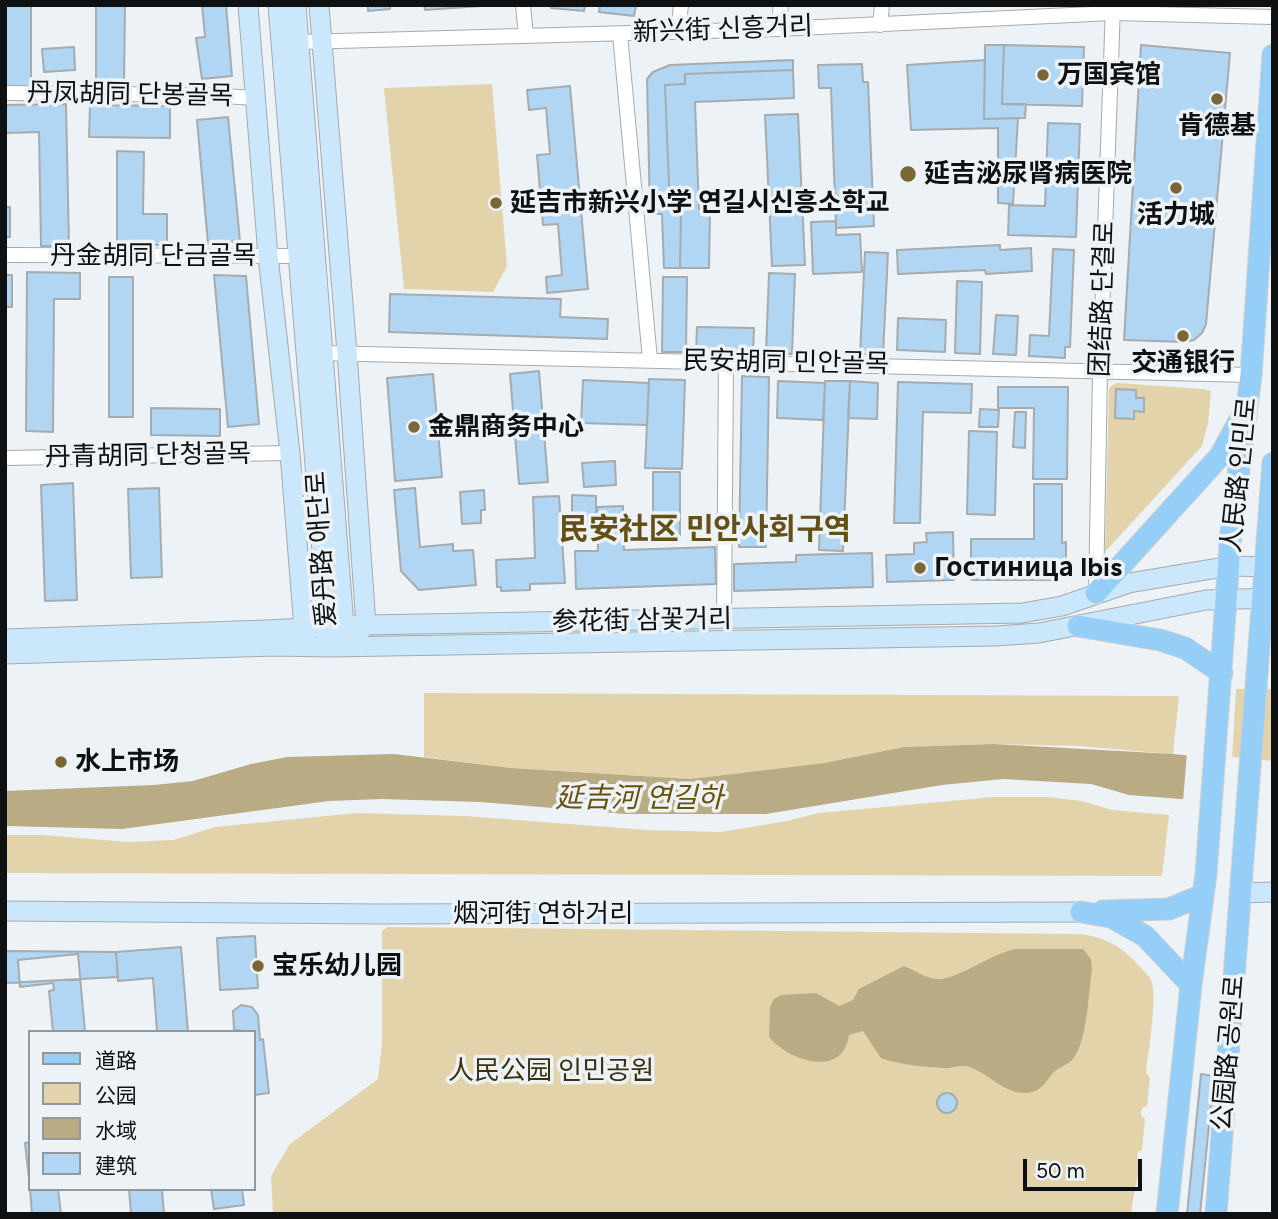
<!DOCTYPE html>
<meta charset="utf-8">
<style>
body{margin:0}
#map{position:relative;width:1278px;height:1219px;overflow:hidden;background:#edf2f6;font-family:Figtree,"Noto Sans SC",sans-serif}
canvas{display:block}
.frame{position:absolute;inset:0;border:7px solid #0e1011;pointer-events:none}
.legend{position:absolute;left:28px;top:1030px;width:228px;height:161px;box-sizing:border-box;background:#edf2f6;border:2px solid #94989a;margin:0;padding:9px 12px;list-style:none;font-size:21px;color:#0e1011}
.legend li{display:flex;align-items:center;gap:14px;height:35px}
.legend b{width:35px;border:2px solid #94989a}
.scale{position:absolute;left:1023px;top:1159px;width:119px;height:32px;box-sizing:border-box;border:4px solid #0e1011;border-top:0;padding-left:9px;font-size:21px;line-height:24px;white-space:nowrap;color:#0e1011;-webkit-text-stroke:5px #edf2f6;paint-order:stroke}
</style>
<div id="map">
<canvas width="1278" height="1219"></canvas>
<div class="frame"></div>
<ul class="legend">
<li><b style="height:9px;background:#95cff8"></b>道路</li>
<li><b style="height:19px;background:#e2d3aa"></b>公园</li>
<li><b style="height:19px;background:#b9ab83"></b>水域</li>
<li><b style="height:19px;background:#b0d6f3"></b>建筑</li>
</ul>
<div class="scale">50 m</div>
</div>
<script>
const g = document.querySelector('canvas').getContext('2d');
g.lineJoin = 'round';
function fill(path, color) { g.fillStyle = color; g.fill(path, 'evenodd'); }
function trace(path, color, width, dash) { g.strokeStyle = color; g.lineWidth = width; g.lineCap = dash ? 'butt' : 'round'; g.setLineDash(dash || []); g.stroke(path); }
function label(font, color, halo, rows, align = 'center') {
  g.font = font + ' Figtree,"Noto Sans SC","Noto Sans KR",sans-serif'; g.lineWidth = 7; g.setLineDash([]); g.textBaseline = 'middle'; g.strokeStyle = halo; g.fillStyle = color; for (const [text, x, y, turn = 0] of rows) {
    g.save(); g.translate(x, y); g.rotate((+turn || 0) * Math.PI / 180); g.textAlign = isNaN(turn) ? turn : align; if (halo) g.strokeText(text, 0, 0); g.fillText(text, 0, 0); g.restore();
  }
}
const green = new Path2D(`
 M492 84 507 266 493 292 404 289 384 88Z
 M1117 383 1203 389 1211 391 1208 423 1202 446 1105 552 1109 389 1111 386Z
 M1236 689H1273V764L1232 760Z
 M424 693 1179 696 1173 754 1078 746 993 744 904 747 824 763 690 779 511 768 424 757Z
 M994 797H1047L1082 801 1112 810 1169 815 1162 876 5 873V835H43L128 842 173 840 215 827 357 813 465 816 647 830 721 832 787 821 819 813Z
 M388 927 1075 934C1103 935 1122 946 1141 968 1144 971 1149 976 1151 980 1158 997 1148 1053 1146 1073L1150 1078 1147 1106 1142 1108 1141 1115 1145 1119 1142 1150 1138 1152 1137 1158 1140 1162C1138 1180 1133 1195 1131 1214H273L271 1176 290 1144 378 1079 382 1044V931Z`);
const water = new Path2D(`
 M993 744 1173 754 1273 764V806L1129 795 1091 784 1003 779 942 785 766 814H625L481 802 382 799 329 801 122 829 5 826V791L154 785 193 781 251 764 287 757 394 754 511 768 690 779 824 763 904 747Z
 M1015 949H1083L1091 959 1092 970C1088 993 1088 1040 1073 1059 1068 1065 1058 1067 1052 1074 1045 1083 1040 1092 1027 1093 1004 1094 988 1073 969 1067 961 1064 952 1069 943 1068 925 1067 907 1065 890 1061L881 1058 863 1031 849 1035C843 1079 789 1061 769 1037L770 1007 774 999 781 995 816 993 839 1006 853 1000 859 989 904 966C914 970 925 978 936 979 953 982 993 953 1015 949Z`);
const pier = new Path2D(`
 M1187 752 1273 761V809L1183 802Z`);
const building = new Path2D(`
 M5 5H31V87H5Z
 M96 5H125L124 84H96Z
 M202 5H226L232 76 202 79 196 38 205 37Z
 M368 5H390V9L368 11Z
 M424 5H495L425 10Z
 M551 5H585L584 11 551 8Z
 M600 5H636L634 16 599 12Z
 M985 45H1004L1002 104H1026L1025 118 984 119Z
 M1004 45 1084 47 1082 106 1002 104Z
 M1141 45 1230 53 1206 324 1202 333 1194 340 1184 342 1124 340Z
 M74 47 75 70 44 72 42 49Z
 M793 60V70L685 74V84L665 85 670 210H681L680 268H664L662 214H650L647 79 653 72 670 65Z
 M985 60 984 119 1018 118 1013 204 998 203V128L911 130 907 65Z
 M862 64 863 82H868L874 226 836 228 831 88H819L818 65Z
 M793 70 794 98 695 102 699 209 710 210 709 268H680L681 210H670L665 85 685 84V74Z
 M570 86 588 289 547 293 546 277 562 275 558 224 543 225 537 155 550 154 546 108 529 110 527 90Z
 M66 104 69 246H41L39 132 6 133V105Z
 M90 105 170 106V138L89 137Z
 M798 114 805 265 772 266 765 115Z
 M228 117 240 241 208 244 197 120Z
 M1048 123 1080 124 1076 237 1008 235 1009 205 1045 206Z
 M117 151 144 152 143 214H167V245H117Z
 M5 207H10V237H5Z
 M836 221V235L860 234 862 272 813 274 811 222Z
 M1000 245V250L1031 248 1032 271 986 274 985 270 898 274 897 250Z
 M1053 249 1074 250 1070 347H1065V358L1029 356 1030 335 1049 336Z
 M865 252 888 253 883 355 860 354Z
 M27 272 80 273V299H54L53 432 26 431Z
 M769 273 795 274 792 354 766 353Z
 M5 275H12V307H5Z
 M214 275 246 276 259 424 228 427Z
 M109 277H133V417H109Z
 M663 277H687L686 352H662Z
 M957 281 982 282 980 354 955 353Z
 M390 294 561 299 560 317 608 319 607 339 389 332Z
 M996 315 1018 316 1016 355 993 354Z
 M898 318 946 320 945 352 897 350Z
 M697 327 754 328 753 353 696 352Z
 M539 371 548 482 519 484 510 374Z
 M433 374 442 477 395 481 387 378Z
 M742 376 769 377 766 547H739Z
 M649 379 685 380 682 469 645 468Z
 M583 380 649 383 647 425 581 423Z
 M778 381 825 383 823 420 777 418Z
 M825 381H850L843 551 819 550Z
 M850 381 878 383 877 419 848 418Z
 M898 382 972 384 971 413 923 412 920 523H894Z
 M998 387H1068L1067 479H1033L1034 408H998Z
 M1116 389 1136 390V398H1144V412L1134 411V419L1115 418Z
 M151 408 220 409V436L151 435Z
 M980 409 999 410 998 427H979Z
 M1015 412H1026L1025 448 1013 447Z
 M969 431 997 432 995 515 967 514Z
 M615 461 616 485 584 487 582 463Z
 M653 472H680V541L653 540Z
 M73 483 77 600 45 601 41 485Z
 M1034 484H1062V543L1066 542V568H1056V580H971V539H1034Z
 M159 488 162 577 131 578 128 489Z
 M415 488 420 547 453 544V551L473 550 476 585 419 590 401 571 394 490Z
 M484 490 485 510H481V523L462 524 460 492Z
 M572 495 596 496V530H572Z
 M559 496 565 583 530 584V590L501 591V587H497L496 560 535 558 533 497Z
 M623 506 624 550 715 547 716 584 576 589 575 551H598L597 507Z
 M953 532 954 580 887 582 886 555 914 554V543L927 542 926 533Z
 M872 553 873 587 734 591V564L796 562V555Z
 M255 936 258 988 220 990 217 938Z
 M181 947 188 1032H157L153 978 118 981 116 952Z
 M5 951 116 952 118 977 5 983Z
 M78 954 85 1032H53L49 991 54 990 53 983 20 987 18 960Z
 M241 1005 252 1007 258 1015 260 1040 263 1039 269 1093 254 1095V1032L234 1030 233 1011Z
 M1201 1074 1214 1076 1200 1214H1187Z
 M937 1103a10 10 0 1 1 20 0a10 10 0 1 1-20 0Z
 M30 1142V1188L25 1143Z
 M30 1189H58L61 1214H32Z
 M129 1189H162L164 1214H131Z
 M211 1189H242L244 1205 214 1209Z`);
const street = new Path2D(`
 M523 5 526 36
 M880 25 882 5
 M778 29 781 5
 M678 32 681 5
 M620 34 650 360
 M300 42 778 29 1113 13 1273 17
 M5 93 210 95 254 98
 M5 255 300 256
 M321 353 1251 375
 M5 458 290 453
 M1096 593 1100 372 1113 6
 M724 620 726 362`);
const secondary = new Path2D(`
 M248 5 268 256 290 453 304 629
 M278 5 329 639
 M296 5 345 639
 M319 5 347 353 366 625 358 633
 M5 639 266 630 366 625 1022 613 1062 606 1129 583 1230 566 1273 567
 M5 654 276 646 329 647 995 636 1039 633 1206 600 1273 598
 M1242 893 1273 892
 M5 911 378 914 1081 912`);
const primary = new Path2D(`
 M1096 593 1220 456 1242 416
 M1078 626 1160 640 1185 648 1222 673
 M1103 911 1169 909 1203 895
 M1081 912 1111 917 1145 936 1191 985
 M1167 1214 1191 985 1206 874 1231 532 1251 375 1273 55
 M1216 1214 1273 463`);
const markers = [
 [1043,75,7,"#796836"],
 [1217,99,7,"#796836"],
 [908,174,9,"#796836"],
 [1176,188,7,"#796836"],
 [496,203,7,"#796836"],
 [1183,336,7,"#796836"],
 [414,427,7,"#796836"],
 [920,568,7,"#796836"],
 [61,762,7,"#796836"],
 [258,966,7,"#796836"]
];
const streetNames = [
 ["新兴街 신흥거리",723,30,-2],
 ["丹凤胡同 단봉골목",130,95,1],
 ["丹金胡同 단금골목",153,256],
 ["团结路 단결로",1103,299,-88],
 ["民安胡同 민안골목",786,363,1],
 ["丹青胡同 단청골목",148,456,-1],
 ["人民路 인민로",1240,475,-84],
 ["爱丹路 애단로",322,549,-94],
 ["参花街 삼꽃거리",642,621,-1],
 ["烟河街 연하거리",543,914],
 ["公园路 공원로",1229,1053,-85]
];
const poiNames = [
 ["万国宾馆",1057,75],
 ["肯德基",1217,126,"center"],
 ["延吉泌尿肾病医院",924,174],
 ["延吉市新兴小学 연길시신흥소학교",510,203],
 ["活力城",1176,215,"center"],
 ["交通银行",1183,363,"center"],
 ["金鼎商务中心",428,427],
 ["Гостиница Ibis",934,568],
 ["水上市场",75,762],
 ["宝乐幼儿园",272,966]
];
const parkNames = [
 ["人民公园 인민공원",551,1071]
];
const waterNames = [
 ["延吉河 연길하",639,799]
];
const quarterNames = [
 ["民安社区 민안사회구역",705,530]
];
fill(green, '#e2d3aa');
fill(water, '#b9ab83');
fill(pier, '#edf2f6');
fill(building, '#b0d6f3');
trace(building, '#a6abae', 2);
trace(street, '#a5aaad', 16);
trace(secondary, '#a5aaad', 21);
trace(primary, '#cfcfcf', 23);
trace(street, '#fff', 14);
trace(secondary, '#cae7fb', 19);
trace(primary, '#95cff8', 21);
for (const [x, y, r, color] of markers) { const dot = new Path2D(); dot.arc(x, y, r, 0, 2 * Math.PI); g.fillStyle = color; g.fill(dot); trace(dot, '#edf2f6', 2.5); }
label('26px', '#0e1011', '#edf2f6', streetNames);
label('bold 26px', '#0e1011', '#edf2f6', poiNames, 'left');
label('26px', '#3c310f', '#edf2f6', parkNames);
label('italic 28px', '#665108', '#edf2f6', waterNames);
label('bold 30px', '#635014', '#edf2f6', quarterNames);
</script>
